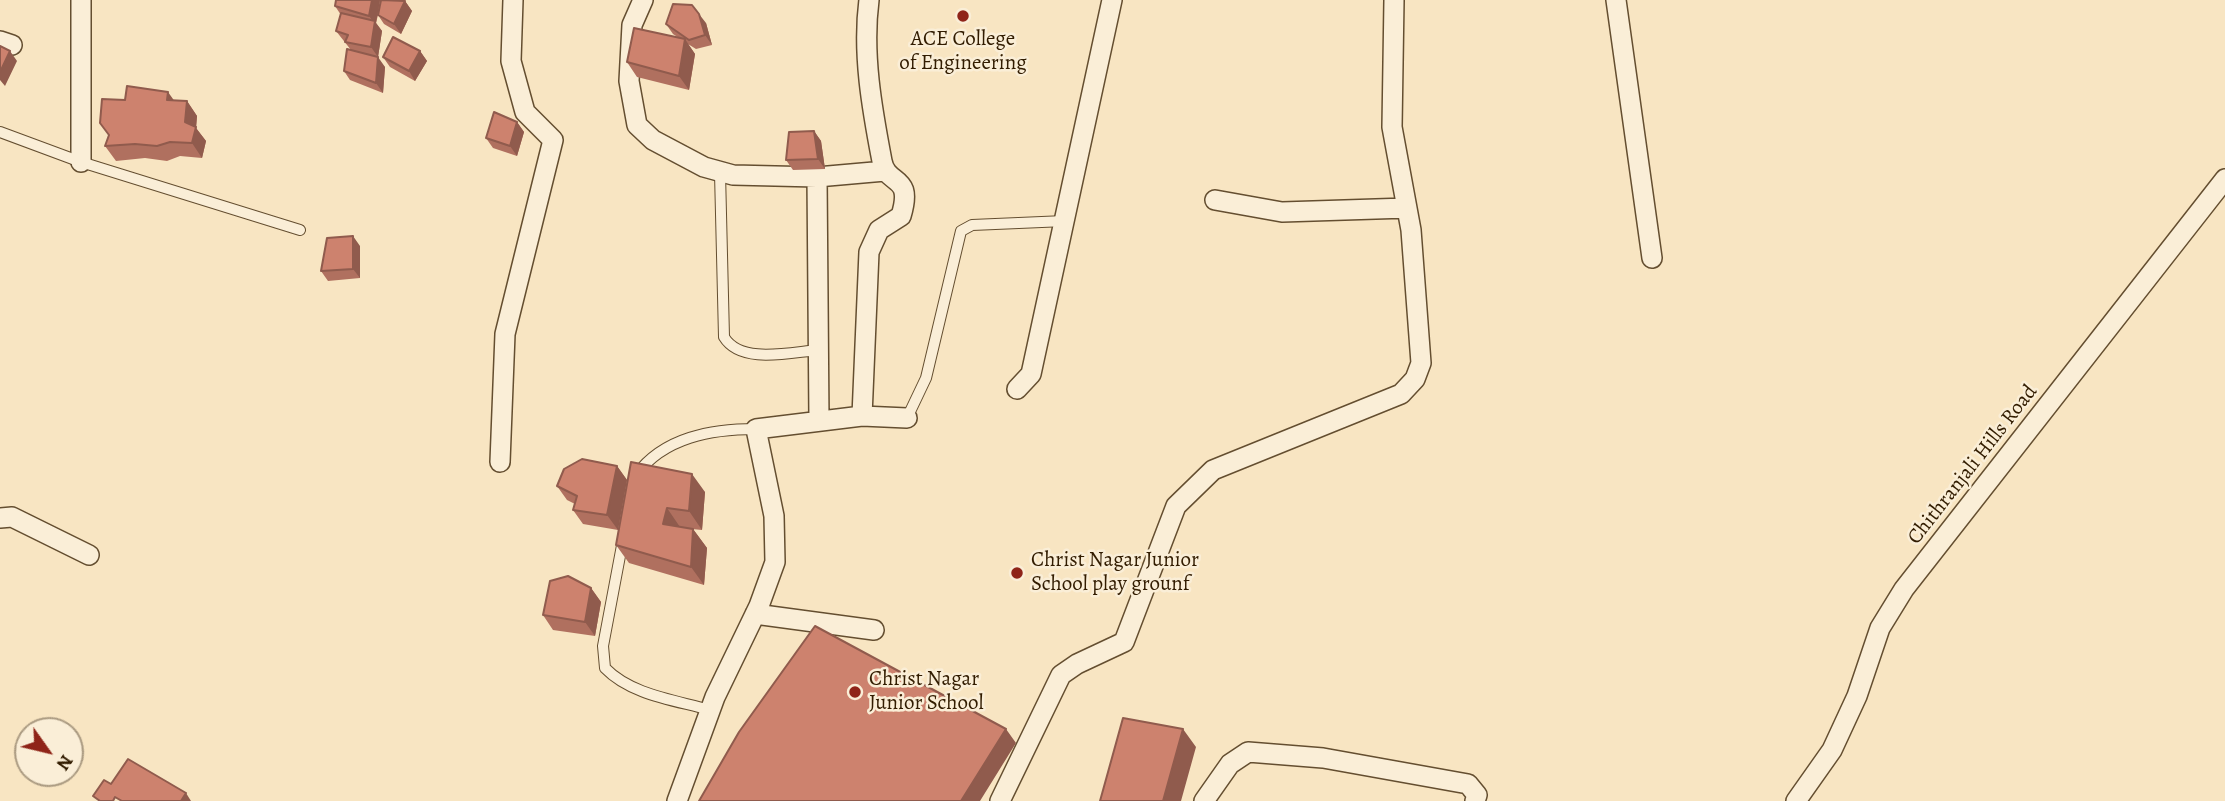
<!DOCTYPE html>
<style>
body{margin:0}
#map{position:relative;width:2225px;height:801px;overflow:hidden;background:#f8e5c2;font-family:Alegreya,serif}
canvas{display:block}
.north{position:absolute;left:14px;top:717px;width:70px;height:70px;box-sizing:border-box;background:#faeed7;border:2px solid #aa9a81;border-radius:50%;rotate:124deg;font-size:19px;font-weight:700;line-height:28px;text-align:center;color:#321c00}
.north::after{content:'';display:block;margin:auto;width:24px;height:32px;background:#8f2418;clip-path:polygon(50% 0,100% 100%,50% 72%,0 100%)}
</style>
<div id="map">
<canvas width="2225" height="801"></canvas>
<div class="north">N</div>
</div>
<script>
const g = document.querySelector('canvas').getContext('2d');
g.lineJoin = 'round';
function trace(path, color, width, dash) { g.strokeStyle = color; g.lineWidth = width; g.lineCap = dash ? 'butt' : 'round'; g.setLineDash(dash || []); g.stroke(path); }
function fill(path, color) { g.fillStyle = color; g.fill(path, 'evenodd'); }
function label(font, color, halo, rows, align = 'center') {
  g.font = font + ' Alegreya,serif'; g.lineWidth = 5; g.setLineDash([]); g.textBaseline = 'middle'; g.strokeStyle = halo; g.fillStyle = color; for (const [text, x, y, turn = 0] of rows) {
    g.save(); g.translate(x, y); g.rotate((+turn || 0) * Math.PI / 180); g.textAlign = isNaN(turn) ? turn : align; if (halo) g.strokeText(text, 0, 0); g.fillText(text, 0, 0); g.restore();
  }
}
const service = new Path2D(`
 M0 132 81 162 300 230
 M720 173 724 337C741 365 791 352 818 350
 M907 418 926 378 961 231 972 225 1065 221
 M636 475C664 437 712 429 756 429
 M623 540 603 646 605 668C631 695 675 700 710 710`);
const minor = new Path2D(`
 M81 0V162
 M643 0 632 25 629 81 637 125 653 140 704 167 733 175 817 177 885 171
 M1616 0 1652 258
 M0 41 12 45
 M817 177 819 421
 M1215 200 1282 212 1407 208
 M1017 389 1031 374 1112 0
 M862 416 869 252 879 230 901 216C914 173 887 187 882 161 872 109 862 53 869 0
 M500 462 505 334 553 140 525 112 511 61 513 0
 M0 518 12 517 89 555
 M755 614 874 630
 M677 801 715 697 759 606 775 562 774 516 756 429 862 416 907 418
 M1000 801 1061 675 1077 664 1124 642 1176 506 1213 470 1401 394 1415 379 1421 363 1411 230 1392 127 1394 0
 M1204 801 1230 764 1248 752 1323 758 1468 784 1477 795 1475 801
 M1796 801 1832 750 1857 696 1880 628 1904 589 2225 179`);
const wall = new Path2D(`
 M336 0H380L379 10 405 1 412 11 401 34 384 24 378 15 376 23 382 31 378 57 365 54 385 67 383 93 350 80 344 71 351 50 336 31 341 15 335 6Z
 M706 23 712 45 696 49 688 44 695 54 689 90 637 77 627 62 679 38 673 34 666 24Z
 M420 51 427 61 415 81 390 67 383 57Z
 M174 101H187L197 116 196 128 206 141 202 158 180 156 167 161 145 158 116 161 105 146Z
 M517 122 524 132 517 156 493 148 486 138Z
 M814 131 821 141 825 169 793 170 786 160Z
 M360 246V278L328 281 321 271Z
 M631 462 705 492 702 530 692 529H693L707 548 704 585 629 563 616 545Z
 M617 466 627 480 618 530 583 524 573 510 575 504 567 500 557 486Z
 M591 588 601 602 595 636 553 630 543 615Z`);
const shadedWall = new Path2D(`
 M372 0H380L376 23 382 31 378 57 371 47 375 24 369 16Z
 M405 1 412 11 401 34 394 24Z
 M699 14 706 23 712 45 705 35Z
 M685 39 695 54 689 90 679 76Z
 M10 51 17 61 5 86 0 80V72Z
 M420 51 427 61 415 81 409 71Z
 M378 57 385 67 383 93 376 83Z
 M168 92 178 106 167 100Z
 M187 101 197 116 196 128 206 141 202 158 192 143 185 122Z
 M517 122 524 132 517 156 510 146Z
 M814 131 821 141 825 169 818 159Z
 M353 236 360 246V278L353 269Z
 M617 466 627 480 618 530 607 515Z
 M692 474 705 492 702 530 689 511Z
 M667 508 680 527 663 524Z
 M693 529 707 548 704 585 691 567Z
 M591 588 601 602 595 636 585 622Z
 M1006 729 1016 743 980 801H961Z
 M1183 729 1196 747 1181 801H1163Z
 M186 793 191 801H181Z`);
const building = new Path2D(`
 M336 0H372L369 16 335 6Z
 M381 0 405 1 394 24 378 15Z
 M673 4 692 5 699 14 705 35 689 40 666 24Z
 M341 13 375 21 371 47 345 42 348 35 336 31Z
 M634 28 685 39 679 76 627 62Z
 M393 37 420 51 409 71 383 57Z
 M0 46 10 51 0 72Z
 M347 49 378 57 376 83 344 71Z
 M127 86 168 92 167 100 187 101 185 122 196 127 192 143 170 142 157 146 135 144 105 146 109 135 100 123 102 99 125 100Z
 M494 112 517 122 510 146 486 138Z
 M814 131 818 159 786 160 789 132Z
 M353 236V269L321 271 327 238Z
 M582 459 617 466 607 515 573 510 577 496 557 486 564 469Z
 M631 462 692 474 689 511 667 508 663 524 693 529 691 567 616 545Z
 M568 576 591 588 585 622 543 615 550 581Z
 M815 626 1006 729 961 801H699L739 732Z
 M1123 718 1183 729 1163 801H1100Z
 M128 759 186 793 181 801H122L115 797 113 801H100L93 796 104 780 111 784Z`);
const markers = [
 [963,16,7,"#8f2418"],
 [1017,573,7,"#8f2418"],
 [855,692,7,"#8f2418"]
];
const poiNames = [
 ["ACE College",963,40,"center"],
 ["of Engineering",963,64,"center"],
 ["Christ Nagar Junior",1031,561],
 ["School play grounf",1031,585],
 ["Christ Nagar",869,680],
 ["Junior School",869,704]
];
const streetNames = [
 ["Chithranjali Hills Road",1973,465,-52]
];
trace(service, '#644e30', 12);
trace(minor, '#644e30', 22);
trace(service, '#faeed7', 10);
trace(minor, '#faeed7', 19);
fill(wall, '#b0705f');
fill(shadedWall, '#905b4d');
fill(building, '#cd826e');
trace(building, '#905b4d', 2);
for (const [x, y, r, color] of markers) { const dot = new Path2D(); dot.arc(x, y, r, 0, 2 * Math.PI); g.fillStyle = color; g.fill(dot); trace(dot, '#faeed7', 2.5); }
label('21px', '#321c00', '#faeed7', poiNames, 'left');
label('21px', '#321c00', '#faeed7', streetNames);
</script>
